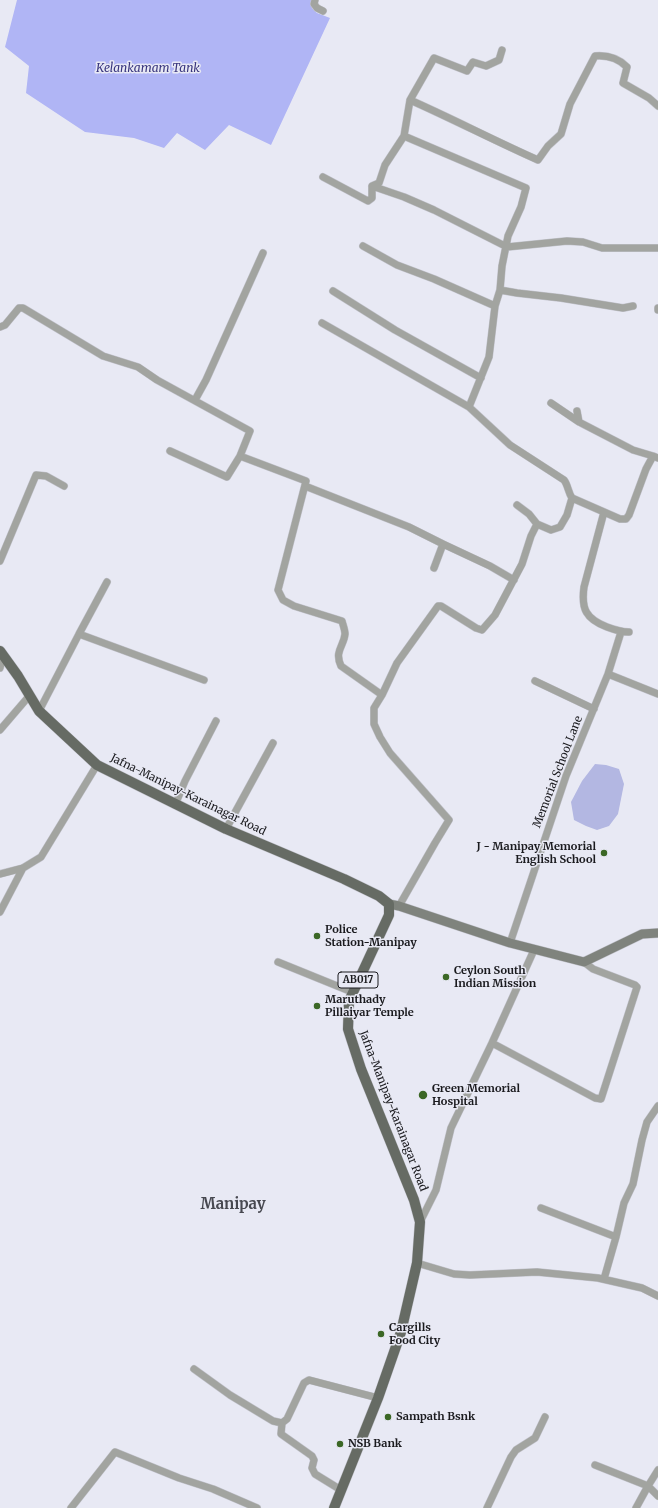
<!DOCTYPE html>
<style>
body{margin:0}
canvas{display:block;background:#e8e9f4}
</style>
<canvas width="658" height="1508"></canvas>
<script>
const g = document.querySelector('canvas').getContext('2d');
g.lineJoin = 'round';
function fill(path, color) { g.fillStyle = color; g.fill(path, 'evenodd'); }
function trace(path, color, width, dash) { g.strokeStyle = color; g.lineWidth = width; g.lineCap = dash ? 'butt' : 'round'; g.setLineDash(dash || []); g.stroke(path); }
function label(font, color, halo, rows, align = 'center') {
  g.font = font + ' Merriweather,serif'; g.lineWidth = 3; g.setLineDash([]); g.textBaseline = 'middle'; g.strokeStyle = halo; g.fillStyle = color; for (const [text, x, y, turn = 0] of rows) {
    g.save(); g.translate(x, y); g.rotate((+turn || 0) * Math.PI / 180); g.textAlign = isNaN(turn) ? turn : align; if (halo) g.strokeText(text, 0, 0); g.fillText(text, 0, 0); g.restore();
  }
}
const green = new Path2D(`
 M595 764 606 765 619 769 624 784 618 814 609 826 597 830 586 826 574 820 571 802 582 781Z`);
const water = new Path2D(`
 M17 0H311L312 8 317 13 330 18 271 145 229 125 205 150 177 133 164 148 134 138 85 132 26 93 29 66 5 47Z`);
const street = new Path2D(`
 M315 0 314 4 317 8 323 11
 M410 100C453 119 495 141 538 160L548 146 561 134 570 104 595 56C607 55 618 58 627 67L623 83 649 98 658 106
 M404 136 526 188 521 207 508 236 502 266 500 290 495 306 489 357 469 407
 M323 177 368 201 372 198V186L379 183 385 165 404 136 410 100 434 58 467 71 473 62 486 66 499 60 502 50
 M372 186 404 197 434 210 507 247 567 241 583 242 602 248H658
 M363 246 397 265 434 279 495 306
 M500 290 517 293 561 298 623 308 633 306
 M333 291 395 330 481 378
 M658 308V310
 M322 323 469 407 510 445 564 480C568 485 568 492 572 498L620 519H626L629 515 646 469 653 456 658 458
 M0 327 5 325 19 308H23L103 356 138 367 157 380 250 431 240 456 227 477 170 451
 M195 400 206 380 263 253
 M551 403 579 422
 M577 411 579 422 633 450 653 456
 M240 456 306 481 278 590 283 600 294 606 342 621C343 625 345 630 345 634 344 646 334 651 341 666L382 695 374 708V724L380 737 390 753 449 820 435 843 399 906
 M305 486 409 527 443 544 434 568
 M517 505 529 514 537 524
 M604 512 584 587C581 609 586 619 607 627 615 630 621 632 629 632
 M443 544 490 566 514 580
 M0 561 36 475 46 476 64 486
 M79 634 107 582
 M0 668 3 656
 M608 674 658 694
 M535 681 594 709
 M382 695 397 663 438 606H441L476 628 482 630 495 615 522 564 531 536 537 524 551 530 560 527 567 515 572 498
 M39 711 79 634 204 680
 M0 730 30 695
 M175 805 185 781 216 721
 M226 829 273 743
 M0 874 23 868 41 857 97 765
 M0 912 23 868
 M510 943 566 776 608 674 621 632
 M278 962 352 992
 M492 1043 595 1098 601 1099 637 987 635 985 593 969 584 962
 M541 1208 616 1237
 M420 1222 436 1190 451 1128 492 1043 534 950
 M417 1263 454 1274 470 1275 537 1272 598 1278 642 1288 658 1296
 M604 1279 616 1237 624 1203 633 1184 642 1140 647 1122 658 1106
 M194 1369 230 1395 273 1421 282 1423 287 1419 304 1383 309 1380 378 1398
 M282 1423 281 1434 312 1456 314 1460 312 1468 315 1474 341 1490
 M595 1465 648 1486 658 1470
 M71 1508 115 1452 179 1478 213 1489 257 1508
 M487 1508 511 1457 516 1450 535 1438 545 1417
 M636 1508 648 1486 658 1496`);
const secondary = new Path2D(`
 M389 904 399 906 510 943 584 962 642 934 658 933`);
const primary = new Path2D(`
 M0 651 18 676 39 711 97 765 226 829 344 879 379 896 389 904V915L349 1001 348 1029 361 1069 414 1200 420 1222 417 1263 401 1332 378 1398 334 1508`);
const markers = [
 [604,853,4,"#3b6725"],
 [317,936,4,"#3b6725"],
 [446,977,4,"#3b6725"],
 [317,1006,4,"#3b6725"],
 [423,1095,5,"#3b6725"],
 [381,1334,4,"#3b6725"],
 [388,1417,4,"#3b6725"],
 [340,1444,4,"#3b6725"]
];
const shields = [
 [358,980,40]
];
const shieldNames = [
 ["AB017",358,980]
];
const streetNames = [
 ["Memorial School Lane",558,772,-69],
 ["Jafna-Manipay-Karainagar Road",188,795,26],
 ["Jafna-Manipay-Karainagar Road",393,1111,69]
];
const poiNames = [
 ["J - Manipay Memorial",596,847,"right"],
 ["English School",596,860,"right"],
 ["Police",325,930],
 ["Station-Manipay",325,943],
 ["Ceylon South",454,971],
 ["Indian Mission",454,984],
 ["Maruthady",325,1000],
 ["Pillaiyar Temple",325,1013],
 ["Green Memorial",432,1089],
 ["Hospital",432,1102],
 ["Cargills",389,1328],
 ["Food City",389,1341],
 ["Sampath Bsnk",396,1417],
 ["NSB Bank",348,1444]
];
const waterNames = [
 ["Kelankamam Tank",148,69]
];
const districtNames = [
 ["Manipay",233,1205]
];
fill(green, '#b3b7e2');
fill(water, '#b0b5f5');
trace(street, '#c3c4cd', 8);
trace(secondary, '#c3c4cd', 10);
trace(primary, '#c3c4cd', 11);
trace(street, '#a2a4a0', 7);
trace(secondary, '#7f837d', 9);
trace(primary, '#666b64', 10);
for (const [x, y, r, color] of markers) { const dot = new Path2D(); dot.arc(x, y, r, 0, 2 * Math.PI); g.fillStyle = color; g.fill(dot); trace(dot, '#e8e9f4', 1.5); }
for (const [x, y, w] of shields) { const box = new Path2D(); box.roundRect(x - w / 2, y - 8, w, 16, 3); g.fillStyle = '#e8e9f4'; g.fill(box); trace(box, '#1a1a1e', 1); }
label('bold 10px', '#1a1a1e', null, shieldNames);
label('11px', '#1a1a1e', '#e8e9f4', streetNames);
label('bold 11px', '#1a1a1e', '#e8e9f4', poiNames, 'left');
label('italic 12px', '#38357e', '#e8e9f4', waterNames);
label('bold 15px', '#474850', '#e8e9f4', districtNames);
</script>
